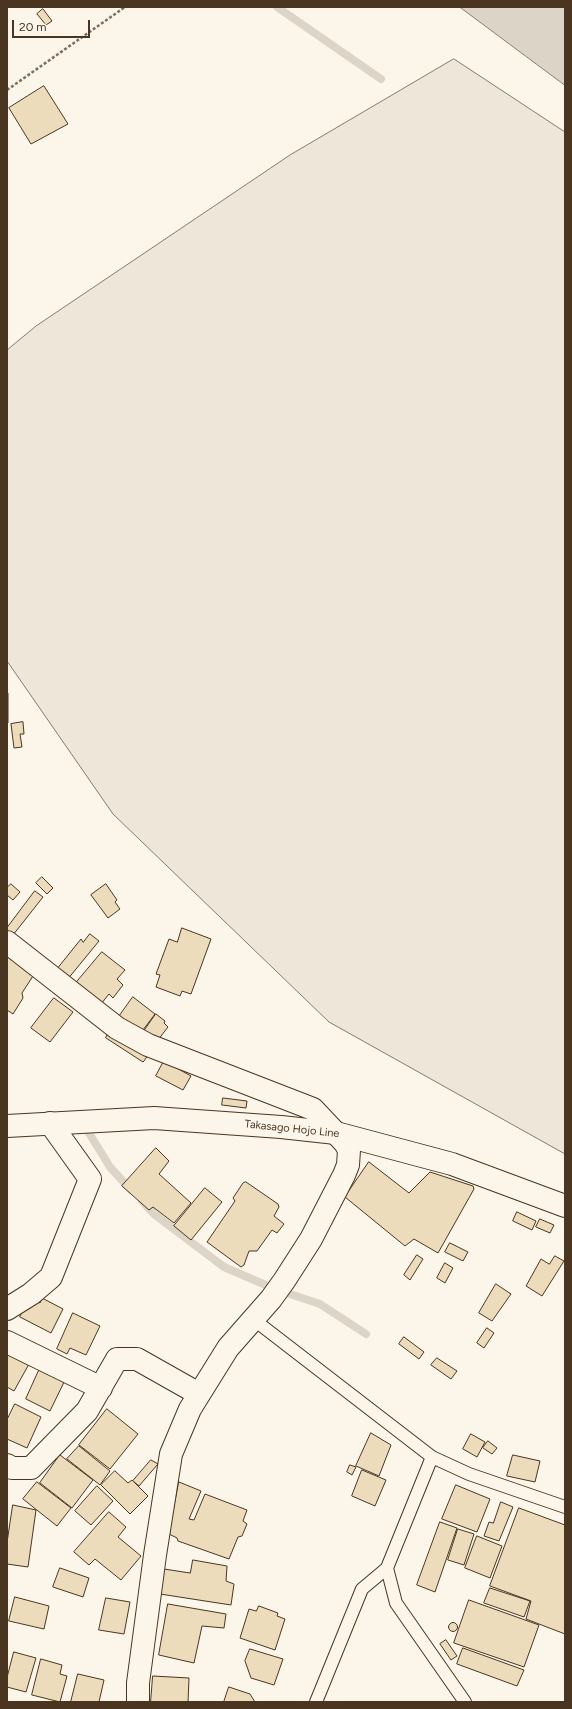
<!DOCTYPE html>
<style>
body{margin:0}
#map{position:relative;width:572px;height:1709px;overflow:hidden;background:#fbf6e9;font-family:Figtree,sans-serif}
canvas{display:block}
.frame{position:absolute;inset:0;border:8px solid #4a3520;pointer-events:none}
.scale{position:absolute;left:12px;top:20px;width:78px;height:18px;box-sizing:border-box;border:2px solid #4a3520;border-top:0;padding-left:5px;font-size:12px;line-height:14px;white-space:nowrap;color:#4a3520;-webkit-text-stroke:3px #fbf6e9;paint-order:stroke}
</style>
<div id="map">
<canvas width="572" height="1709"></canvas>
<div class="frame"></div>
<div class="scale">20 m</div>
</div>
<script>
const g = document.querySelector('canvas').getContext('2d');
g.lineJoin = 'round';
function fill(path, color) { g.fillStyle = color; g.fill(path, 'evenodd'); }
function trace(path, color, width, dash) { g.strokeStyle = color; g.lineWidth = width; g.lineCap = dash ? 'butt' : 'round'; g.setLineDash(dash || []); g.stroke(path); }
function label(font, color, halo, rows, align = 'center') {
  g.font = font + ' Figtree,sans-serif'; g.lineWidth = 3; g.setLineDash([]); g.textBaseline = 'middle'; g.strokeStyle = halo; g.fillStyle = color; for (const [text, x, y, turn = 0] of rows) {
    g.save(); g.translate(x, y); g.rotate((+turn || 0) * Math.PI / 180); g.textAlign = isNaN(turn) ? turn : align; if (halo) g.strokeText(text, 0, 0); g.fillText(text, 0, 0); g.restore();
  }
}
const green = new Path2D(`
 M454 59 565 132V1154L329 1022 113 814 7 661V350L36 326 290 155Z`);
const water = new Path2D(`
 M460 7H565V85Z`);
const stream = new Path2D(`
 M277 7 381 79
 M89 1133 110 1167 131 1190
 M142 1201 154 1214 224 1267 275 1289 320 1304 366 1334`);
const building = new Path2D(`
 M43 9 52 21 46 25 37 14Z
 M44 86 68 124 31 144 9 108Z
 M7 693H8V723H7Z
 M23 722 24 734H20L22 747 14 748 11 724Z
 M42 877 53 888 47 894 36 883Z
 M11 884 20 892 13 900 7 895V888Z
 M106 884 117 900 115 902 120 909 108 918 91 895Z
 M35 891 43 897 13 935 7 931V928Z
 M182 928 211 939 191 994 182 991 180 996 156 987 160 975 156 974 169 939 177 942Z
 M90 934 99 941 67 980 56 970 81 939 83 942Z
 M102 952 125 970 117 979 123 985 113 998 109 994 101 1004 76 983Z
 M7 956 33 976 22 993 23 998 13 1014 7 1010Z
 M133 997 155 1014 140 1034 118 1018Z
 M54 998 73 1012 50 1042 31 1028Z
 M156 1014 165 1021 164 1023 168 1027 158 1040 142 1034Z
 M108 1033 148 1055 144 1061 143 1062 106 1038Z
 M164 1061 191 1076 183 1090 156 1076Z
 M223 1098 247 1101 246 1108 222 1105Z
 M156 1148 169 1161 159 1174 191 1203 174 1223 153 1207 149 1210 122 1186Z
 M369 1162 409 1193 430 1172 473 1186 474 1189 438 1253 414 1239 405 1246 345 1197Z
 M246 1182 278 1204 279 1207 274 1216 284 1224 277 1233 272 1230 257 1251H249L244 1265 241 1267 207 1242 235 1201 233 1198 243 1183Z
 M205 1188 222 1202 191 1240 174 1226Z
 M517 1212 536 1221 532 1230 513 1221Z
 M540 1219 554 1225 550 1233 536 1227Z
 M450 1243 468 1252 463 1261 445 1252Z
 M417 1255 423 1259 410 1280 404 1275Z
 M555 1256 564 1261 542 1296 526 1286 541 1259 549 1264Z
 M445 1263 453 1268 445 1283 437 1278Z
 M496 1284 511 1294 492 1321 479 1313Z
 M30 1297 40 1303 42 1298 63 1309 51 1333 20 1317Z
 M73 1313 100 1326 86 1355 70 1348 67 1354 57 1349Z
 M487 1328 494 1333 484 1348 477 1343Z
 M404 1337 424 1352 419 1359 399 1344Z
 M7 1352 29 1364 14 1391 7 1387Z
 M437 1358 457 1371 451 1379 431 1365Z
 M41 1366 66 1378 50 1411 26 1399Z
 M15 1404 41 1417 27 1448 7 1439V1420Z
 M107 1409 138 1434 110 1469 79 1445Z
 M371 1433 391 1445 379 1476 356 1466Z
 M471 1434 485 1442 477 1457 463 1449Z
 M488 1441 497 1448 492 1454 483 1448Z
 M79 1446 110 1471 100 1485 67 1459Z
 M60 1455 93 1480 72 1508 40 1483Z
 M513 1455 540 1461 535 1482 507 1476Z
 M151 1460 158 1464 139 1486 133 1481Z
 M350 1465 356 1467 352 1475 347 1472Z
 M362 1470 386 1480 375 1506 352 1496Z
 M115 1471 128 1483 132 1480 148 1496 130 1514 101 1485Z
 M37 1482 71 1508 57 1526 23 1499Z
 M179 1482 201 1491 189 1519 194 1520 205 1494 247 1510 243 1521 247 1524 242 1536 238 1537 229 1559 178 1541 177 1538 169 1534Z
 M456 1485 490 1499 477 1532 442 1519Z
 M97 1486 113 1501 91 1525 75 1511Z
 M501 1502 513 1507 499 1541 484 1536 489 1522 493 1523Z
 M13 1505 36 1510 28 1567 7 1564V1543Z
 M519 1508 565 1525V1634L526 1619 531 1601 490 1586Z
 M109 1512 126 1527 118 1537 141 1556 121 1580 95 1559 89 1565 74 1552Z
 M440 1522 457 1528 435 1592 417 1585Z
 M458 1529 474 1534 464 1565 448 1560Z
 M477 1536 502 1546 490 1578 465 1568Z
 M193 1560 227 1566 226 1581 234 1584 231 1605 160 1594 164 1569 190 1573Z
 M60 1568 89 1578 83 1597 53 1587Z
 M490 1588 530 1601 524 1617 484 1603Z
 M15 1597 49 1606 44 1629 9 1621Z
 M106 1598 130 1602 124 1634 99 1630Z
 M469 1600 539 1625 524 1667 454 1643Z
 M168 1604 226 1614 224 1628 202 1626 194 1663 159 1655Z
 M259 1606 278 1613 277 1616 285 1619 275 1650 240 1638 249 1609 256 1611Z
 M448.5 1627a4.5 4.5 0 1 1 9 0a4.5 4.5 0 1 1-9 0Z
 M446 1640 457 1656 451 1660 440 1644Z
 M463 1648 524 1670 517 1686 457 1664Z
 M250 1649 283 1659 274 1685 251 1678 245 1661Z
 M14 1652 36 1658 26 1692 7 1687V1678Z
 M41 1659 62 1665 60 1674 67 1676 60 1702 32 1695Z
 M78 1674 104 1680 99 1702H71Z
 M153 1676 189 1678 188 1702H151Z
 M229 1687 250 1694 255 1702H224Z`);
const path = new Path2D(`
 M7 90 125 7`);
const lane = new Path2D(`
 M253 1319 432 1457 387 1568 362 1589 316 1702
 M432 1457 469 1474 565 1507
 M387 1568 396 1603 465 1702`);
const street = new Path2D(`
 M7 942 117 1028 148 1045 313 1109 345 1143 349 1150 348 1165 344 1175 311 1239 284 1281 271 1299 228 1348 190 1409 171 1454 155 1555 138 1683V1702
 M7 1309 31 1294 51 1277 90 1179 50 1123
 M7 1342 101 1388
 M7 1465 12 1468H31L87 1411 117 1359H137L199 1394`);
const primary = new Path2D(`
 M7 1126 154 1118 281 1127 336 1133 452 1164 565 1206`);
const streetNames = [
 ["Takasago Hojo Line",292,1129,6]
];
fill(green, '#ede6d9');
trace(green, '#887966', 1);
fill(water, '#dcd4c6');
trace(water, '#887966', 1);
trace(stream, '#dcd4c6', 8);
fill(building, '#ecdcbc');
trace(building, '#4a3520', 1);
trace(lane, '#4a3520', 14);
trace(street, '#4a3520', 24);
trace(primary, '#4a3520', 24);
trace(path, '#7f6f5c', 2.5, [3, 2]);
trace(lane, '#fbf6e9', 12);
trace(street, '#fbf6e9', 22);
trace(primary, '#fbf6e9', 22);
label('11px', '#4a3520', '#fbf6e9', streetNames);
</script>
